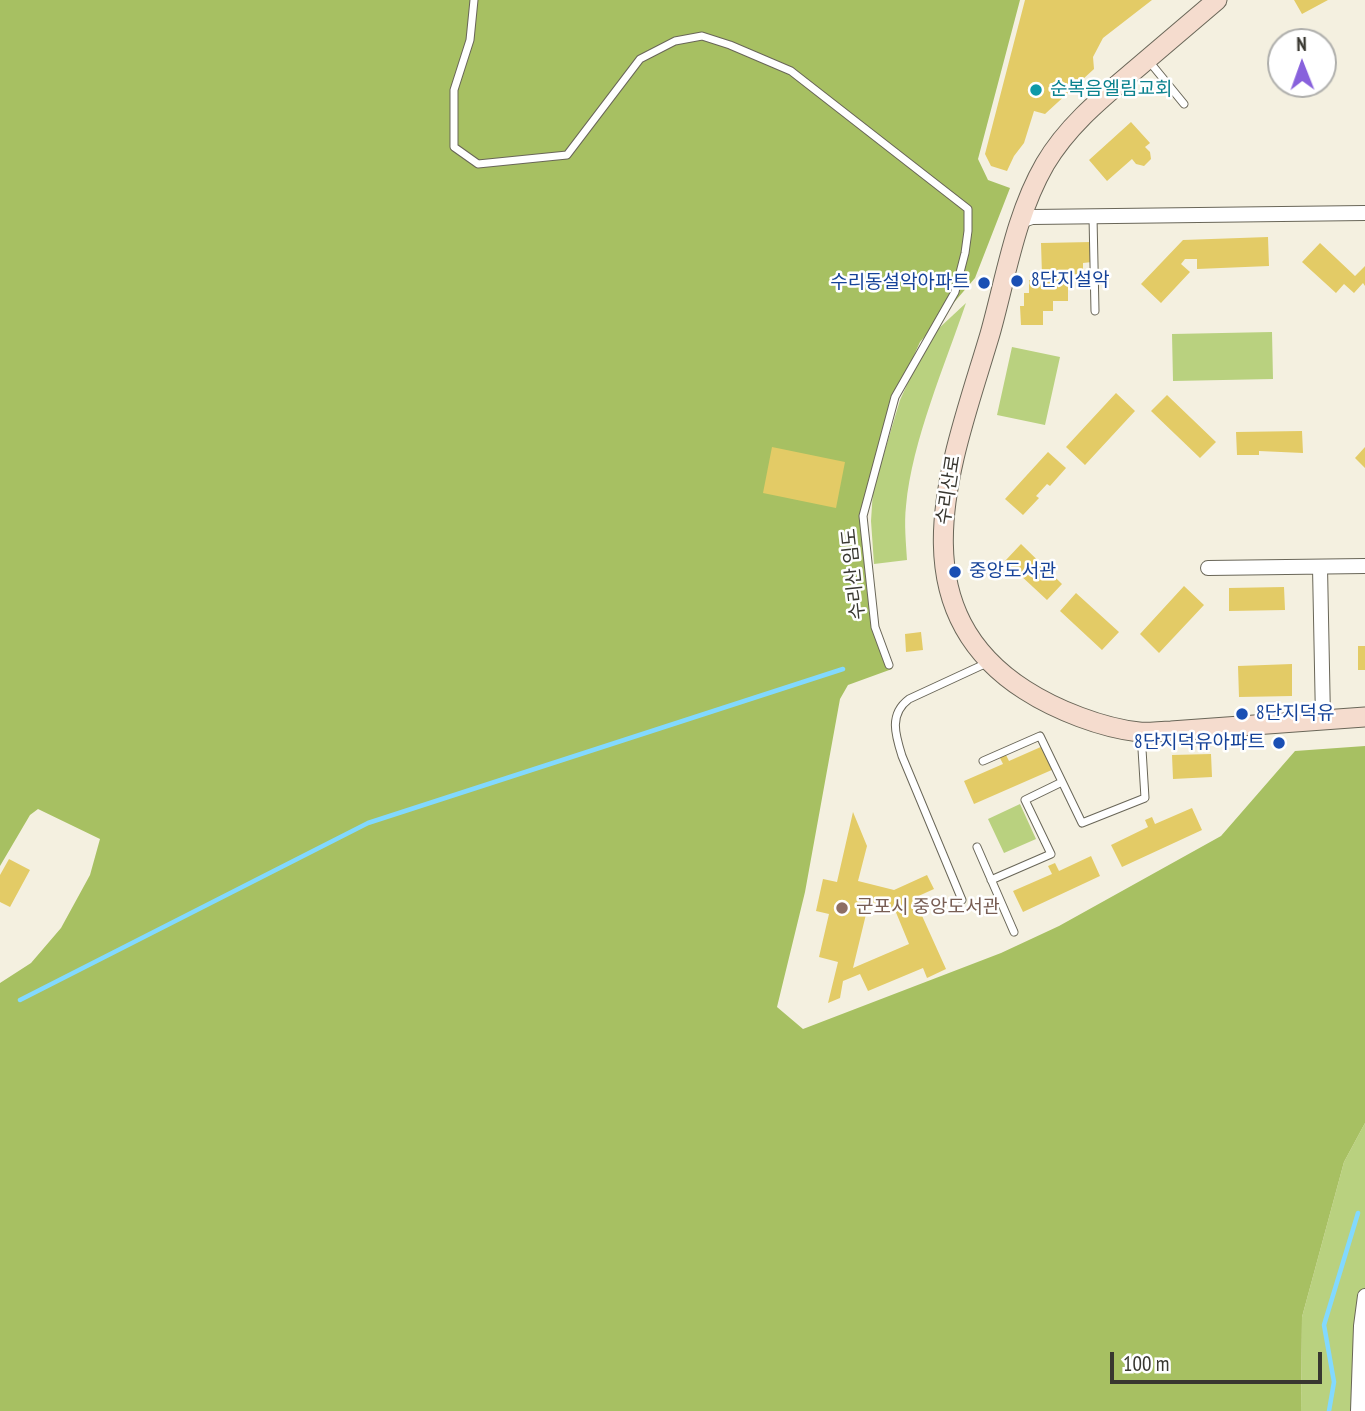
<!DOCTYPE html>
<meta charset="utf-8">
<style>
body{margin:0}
#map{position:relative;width:1365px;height:1411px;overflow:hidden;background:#f4f0e0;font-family:"PT Sans Narrow",sans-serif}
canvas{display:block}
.north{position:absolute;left:1267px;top:28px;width:70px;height:70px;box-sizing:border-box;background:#fff;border:2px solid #afafac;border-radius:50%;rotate:359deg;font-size:19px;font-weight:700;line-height:28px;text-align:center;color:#383730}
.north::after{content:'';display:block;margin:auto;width:24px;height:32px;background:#8861dc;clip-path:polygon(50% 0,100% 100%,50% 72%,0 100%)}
.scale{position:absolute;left:1110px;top:1352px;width:212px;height:32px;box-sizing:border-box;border:4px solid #383730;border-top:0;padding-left:9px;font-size:21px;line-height:24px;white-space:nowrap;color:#383730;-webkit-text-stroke:5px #fff;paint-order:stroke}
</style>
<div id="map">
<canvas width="1365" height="1411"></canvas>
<div class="north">N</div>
<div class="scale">100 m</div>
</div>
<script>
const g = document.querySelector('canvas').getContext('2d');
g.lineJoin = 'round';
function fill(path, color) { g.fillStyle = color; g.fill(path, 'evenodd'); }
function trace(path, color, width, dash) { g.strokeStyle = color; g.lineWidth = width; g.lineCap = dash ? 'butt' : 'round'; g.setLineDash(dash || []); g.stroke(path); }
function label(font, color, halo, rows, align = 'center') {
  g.font = font + ' "PT Sans Narrow","Noto Sans KR",sans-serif'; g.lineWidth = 5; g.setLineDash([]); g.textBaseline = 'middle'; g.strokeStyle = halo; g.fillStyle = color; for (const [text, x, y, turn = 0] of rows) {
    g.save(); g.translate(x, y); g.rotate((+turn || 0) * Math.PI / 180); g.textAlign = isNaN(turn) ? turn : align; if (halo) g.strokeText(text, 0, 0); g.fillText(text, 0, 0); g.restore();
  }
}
const green = new Path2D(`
 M966 303C945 365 912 441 906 506 904 524 906 542 907 560L874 564 871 521 873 490 900 400 916 365 937 330Z
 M1272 332 1273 379 1173 381 1172 334Z
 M1012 347 1060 357 1045 425 997 415Z
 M1020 804 1036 839 1004 853 988 819Z
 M1365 1123V1411H1301L1302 1317 1344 1162Z`);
const forest = new Path2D(`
 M0 0H1020L978 159 988 180 1010 188 975 278 920 342 895 397 863 516 875 627 892 669 848 685 840 699 805 892 777 1007 803 1029 1001 953 1059 926 1221 836 1295 751 1365 746V1123L1344 1162 1302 1317 1301 1411H0V983L31 963 61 928 90 875 100 839 38 809 30 815 0 866Z`);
const stream = new Path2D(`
 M20 1000 368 823 843 669
 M1329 1411 1334 1382 1324 1325 1358 1213`);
const building = new Path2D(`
 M1025 0H1152L1103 38 1093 57 1094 69 1045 114 1034 111 1024 143 1014 156 1007 171 991 166 985 154Z
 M1294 0H1328L1302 14Z
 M1131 122 1150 143 1145 147 1150 152 1151 159 1144 166 1136 164 1132 159 1107 181 1089 160Z
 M1268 237 1269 266 1197 269V259H1185L1181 264 1190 272 1161 303 1141 284 1183 240Z
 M1092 242V262L1083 263V274L1042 275 1041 243Z
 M1320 243 1355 276 1365 266V286L1363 283 1354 293 1344 284 1336 293 1302 262Z
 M1068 279V301H1053V311H1043V325H1021L1020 306H1024V293H1029V280Z
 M1116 393 1135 411 1085 465 1066 447Z
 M1167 395 1216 442 1200 458 1151 411Z
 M1302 431 1303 453 1259 451V455H1237L1236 432Z
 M772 447 845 462 836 508 763 493Z
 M1365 447V468L1355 458Z
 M1048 452 1066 468 1050 486 1047 484 1036 496 1039 498 1023 515 1005 499Z
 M1021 544 1062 584 1047 600 1005 561Z
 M1184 586 1204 605 1159 653 1140 634Z
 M1284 587 1285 610 1229 611V588Z
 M1076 593 1119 632 1102 650 1060 611Z
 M921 632 923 650 906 652 905 634Z
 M1358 646H1365V670H1358Z
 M1292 664V696L1239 697 1238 666Z
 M1043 746 1054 769 974 804 964 781 1003 764 999 756 1005 753 1009 761Z
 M1211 754 1212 777 1173 779 1172 755Z
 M1192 808 1202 830 1122 867 1111 845 1148 827 1145 820 1152 817 1155 824Z
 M853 812 867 846 858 881 894 890 927 875 934 889 914 898 946 969 927 978 923 968 868 991 860 974 843 981 840 998 828 1003 838 962 819 957 829 914 816 911 823 879 837 882ZM868 906 895 910 909 944 853 968Z
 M1091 856 1100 876 1023 912 1013 891 1052 874 1048 866 1055 863 1059 871Z
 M9 859 30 870 10 907 0 902V875Z`);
const lane = new Path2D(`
 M474 0 470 40 454 90V147L478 164 567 155 640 59 675 41 702 36 730 45 791 71 968 209V231L965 253 955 292 895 397 863 516 875 627 889 665
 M1148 60 1184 104
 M1093 217 1095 311
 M983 761 1040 736 1082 823 1145 798 1141 733
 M977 847 1014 932
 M991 880 1051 854 1025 800 1062 782
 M962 900 902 756C895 734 889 714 909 699L989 662`);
const street = new Path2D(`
 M1020 221 1032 217 1365 213
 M1320 567 1323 719
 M1208 568 1365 566
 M1358 1411 1361 1326 1365 1296`);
const secondary = new Path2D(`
 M1217 0C1190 23 1163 46 1136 69 1103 97 1068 125 1045 164 1015 216 1006 277 990 334 954 456 891 604 1025 690 1056 710 1102 728 1139 732 1149 733 1160 731 1171 731L1365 717`);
const markers = [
 [1036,90,7,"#0f9aa8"],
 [1017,281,7,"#1a4fb4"],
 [984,283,7,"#1a4fb4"],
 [955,572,7,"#1a4fb4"],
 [1242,714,7,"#1a4fb4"],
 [1279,743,7,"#1a4fb4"],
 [842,908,7,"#8d6e63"]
];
const cultureNames = [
 ["순복음엘림교회",1050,90]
];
const transitNames = [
 ["8단지설악",1031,281],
 ["수리동설악아파트",970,283,"right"],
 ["중앙도서관",969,572],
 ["8단지덕유",1256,714],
 ["8단지덕유아파트",1265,743,"right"]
];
const streetNames = [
 ["수리산로",949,490,-81],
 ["수리산 임도",854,574,-96]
];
const educationNames = [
 ["군포시 중앙도서관",856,908]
];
fill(green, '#b9d17f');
fill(forest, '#a7c062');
trace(stream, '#82d9ff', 4.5);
fill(building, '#e3cb66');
trace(lane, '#696658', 9);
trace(street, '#696658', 16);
trace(secondary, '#696658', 21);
trace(lane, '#fff', 7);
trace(street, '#fff', 14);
trace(secondary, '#f5dcce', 19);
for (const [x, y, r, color] of markers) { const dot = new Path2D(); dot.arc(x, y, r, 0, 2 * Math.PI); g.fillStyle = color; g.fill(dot); trace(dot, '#fff', 2.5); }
label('19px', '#0d838f', '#fff', cultureNames, 'left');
label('19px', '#164399', '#fff', transitNames, 'left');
label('19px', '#383730', '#fff', streetNames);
label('19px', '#785e54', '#fff', educationNames, 'left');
</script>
